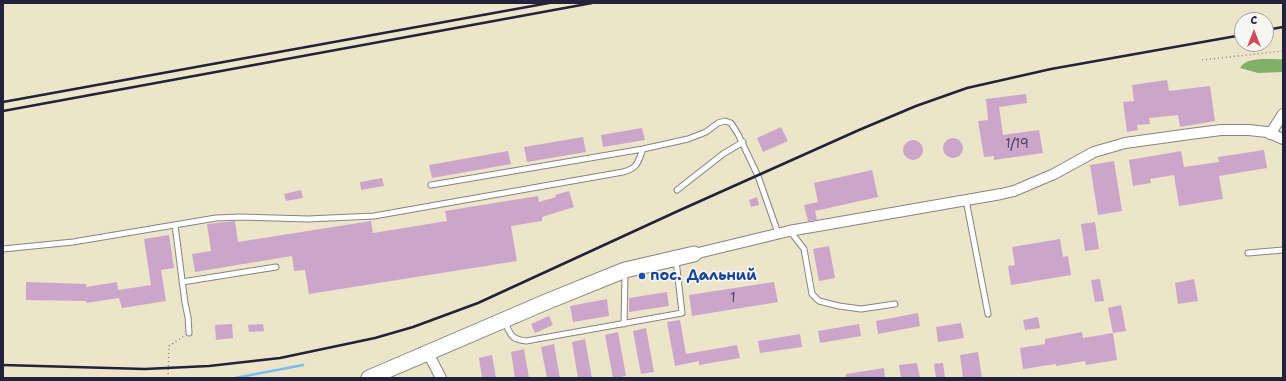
<!DOCTYPE html>
<meta charset="utf-8">
<style>
body{margin:0}
#map{position:relative;width:1286px;height:381px;overflow:hidden;background:#ede5ca;font-family:"Shantell Sans",sans-serif}
canvas{display:block}
.frame{position:absolute;inset:0;border:4px solid #22223b;pointer-events:none}
.north{position:absolute;left:1234px;top:12px;width:40px;height:40px;box-sizing:border-box;background:#f6f6f2;border:1px solid #a1a1a9;border-radius:50%;rotate:0deg;font-size:11px;font-weight:700;line-height:16px;text-align:center;color:#22223b}
.north::after{content:'';display:block;margin:auto;width:14px;height:18px;background:#d1495b;clip-path:polygon(50% 0,100% 100%,50% 72%,0 100%)}
</style>
<div id="map">
<canvas width="1286" height="381"></canvas>
<div class="frame"></div>
<div class="north">С</div>
</div>
<script>
const g = document.querySelector('canvas').getContext('2d');
g.lineJoin = 'round';
function fill(path, color) { g.fillStyle = color; g.fill(path, 'evenodd'); }
function trace(path, color, width, dash) { g.strokeStyle = color; g.lineWidth = width; g.lineCap = dash ? 'butt' : 'round'; g.setLineDash(dash || []); g.stroke(path); }
function label(font, color, halo, rows, align = 'center') {
  g.font = font + ' "Shantell Sans",sans-serif'; g.lineWidth = 3.5; g.setLineDash([]); g.textBaseline = 'middle'; g.strokeStyle = halo; g.fillStyle = color; for (const [text, x, y, turn = 0] of rows) {
    g.save(); g.translate(x, y); g.rotate((+turn || 0) * Math.PI / 180); g.textAlign = isNaN(turn) ? turn : align; if (halo) g.strokeText(text, 0, 0); g.fillText(text, 0, 0); g.restore();
  }
}
const forest = new Path2D(`
 M1283 59V72L1258 73 1240 68C1246 56 1271 60 1283 59Z`);
const stream = new Path2D(`
 M235 378 303 365`);
const building = new Path2D(`
 M1167 80 1169 91 1210 86 1215 121 1180 127 1178 115 1149 118 1150 124 1137 125 1138 130 1127 132 1123 102 1134 101 1132 85Z
 M1026 94 1027 103 999 107 1003 135 1039 130 1043 153 994 160V156L984 157 978 121 988 120 986 99Z
 M781 127 788 141 763 152 757 138Z
 M642 128 645 140 603 147 601 135Z
 M583 137 586 152 527 162 524 147Z
 M943 148a10 10 0 1 1 20 0a10 10 0 1 1-20 0Z
 M903 150a10 10 0 1 1 20 0a10 10 0 1 1-20 0Z
 M1264 150 1267 168 1219 176 1223 199 1179 206 1174 175 1150 179 1151 183 1133 186 1129 160 1181 151 1184 167 1219 162 1218 157Z
 M508 151 511 164 432 178 429 165Z
 M1114 161 1122 211 1098 215 1090 165Z
 M872 170 878 197 815 211 817 220 808 221 804 205 818 202 814 183Z
 M382 178 384 186 361 190 360 182Z
 M301 190 303 198 286 201 284 194Z
 M569 191 574 207 542 217V221L511 226 517 261 309 294 305 270 294 271 292 256 195 272 192 254 211 251 207 224 235 221 238 242 371 221 373 233 447 221 445 211 538 196 539 202 556 197 555 195Z
 M757 197 759 205 751 207 749 200Z
 M1095 222 1099 249 1085 251 1081 224Z
 M169 235 174 268 161 270 166 301 122 308 119 298 86 303V301L26 300V282L86 284V287L117 282 118 290 151 285 144 239Z
 M1060 239 1063 257 1068 256 1071 275 1011 285 1008 266 1015 265 1012 247Z
 M829 246 835 278 819 281 813 249Z
 M1100 279 1104 301 1095 302 1091 280Z
 M1194 279 1198 301 1178 304 1175 283Z
 M774 282 778 302 692 316 689 295Z
 M667 292 669 306 629 312V298Z
 M607 299 609 316 573 322 570 306Z
 M1121 305 1126 331 1113 333 1108 308Z
 M918 313 920 326 878 334 876 321Z
 M549 316 553 325 535 333 531 324Z
 M1038 317 1040 328 1025 330 1023 320Z
 M680 320 686 354 737 345 740 358 699 365V361L675 366 667 322Z
 M961 323 964 338 938 342 936 327Z
 M232 324 233 338 216 340 215 325Z
 M263 324 264 331 249 332 248 325Z
 M859 324 861 336 820 343 818 331Z
 M646 328 654 372 641 374 633 331Z
 M618 332 626 376 613 378 605 335Z
 M1082 332 1083 338 1113 333 1117 360 1086 365 1085 361 1056 366V364L1023 369 1020 348 1045 344V339Z
 M800 334 802 347 760 353 758 341Z
 M585 339 592 378H578L572 342Z
 M554 344 560 378H547L541 347Z
 M524 349 529 378H515L511 352Z
 M978 352 982 378H963L960 355Z
 M492 355 496 378H482L479 358Z
 M917 363 920 378H901L899 365Z
 M943 363 945 378H936L934 364Z
 M884 368 885 378H846V374Z`);
const path = new Path2D(`
 M1202 60 1283 51
 M168 378 169 346 184 336`);
const lane = new Path2D(`
 M431 185 643 149 688 139 706 132 718 123 725 121 731 123 738 134 758 176 778 233
 M677 190 723 154 743 142
 M966 200 988 314
 M175 225 185 303 188 317 189 333
 M790 231 804 249 812 294 819 301 839 306 861 309 895 304
 M3 249 73 242 216 218 240 217 308 219 374 216 623 172C638 168 638 162 643 149
 M1248 253 1283 250
 M182 282 276 267
 M504 321C511 334 510 339 526 341L682 313 676 260
 M624 324 625 273`);
const street = new Path2D(`
 M1270 134 1283 114
 M694 254 789 231 1001 194 1014 191 1054 174 1094 152 1125 143 1190 134 1221 130H1249L1267 132 1283 139
 M428 353 441 378`);
const secondary = new Path2D(`
 M369 378 546 302 625 270 694 254`);
const rail = new Path2D(`
 M1266 30 1283 27
 M3 102 549 3
 M3 111 592 3
 M3 365 145 369 209 366 280 358 375 338 413 327 478 303 678 211 859 130 916 106 967 88 1051 69 1242 35`);
const markers = [
 [642,276,4,"#1a4fb4"]
];
const numberNames = [
 ["1/19",1017,145],
 ["1",733,299]
];
const transitNames = [
 ["пос. Дальний",650,276]
];
fill(forest, '#82b068');
trace(stream, '#79bef0', 2.5);
fill(building, '#cca5cb');
trace(lane, '#888482', 7);
trace(street, '#888482', 12);
trace(secondary, '#888482', 17);
trace(path, '#888482', 1.5, [1, 3]);
trace(lane, '#fff', 5);
trace(street, '#fff', 10);
trace(secondary, '#fff', 15);
trace(rail, '#22223b', 2.5);
for (const [x, y, r, color] of markers) { const dot = new Path2D(); dot.arc(x, y, r, 0, 2 * Math.PI); g.fillStyle = color; g.fill(dot); trace(dot, '#f6f6f2', 1.5); }
label('13px', '#4c435f', null, numberNames);
label('bold 15px', '#164399', '#f6f6f2', transitNames, 'left');
</script>
